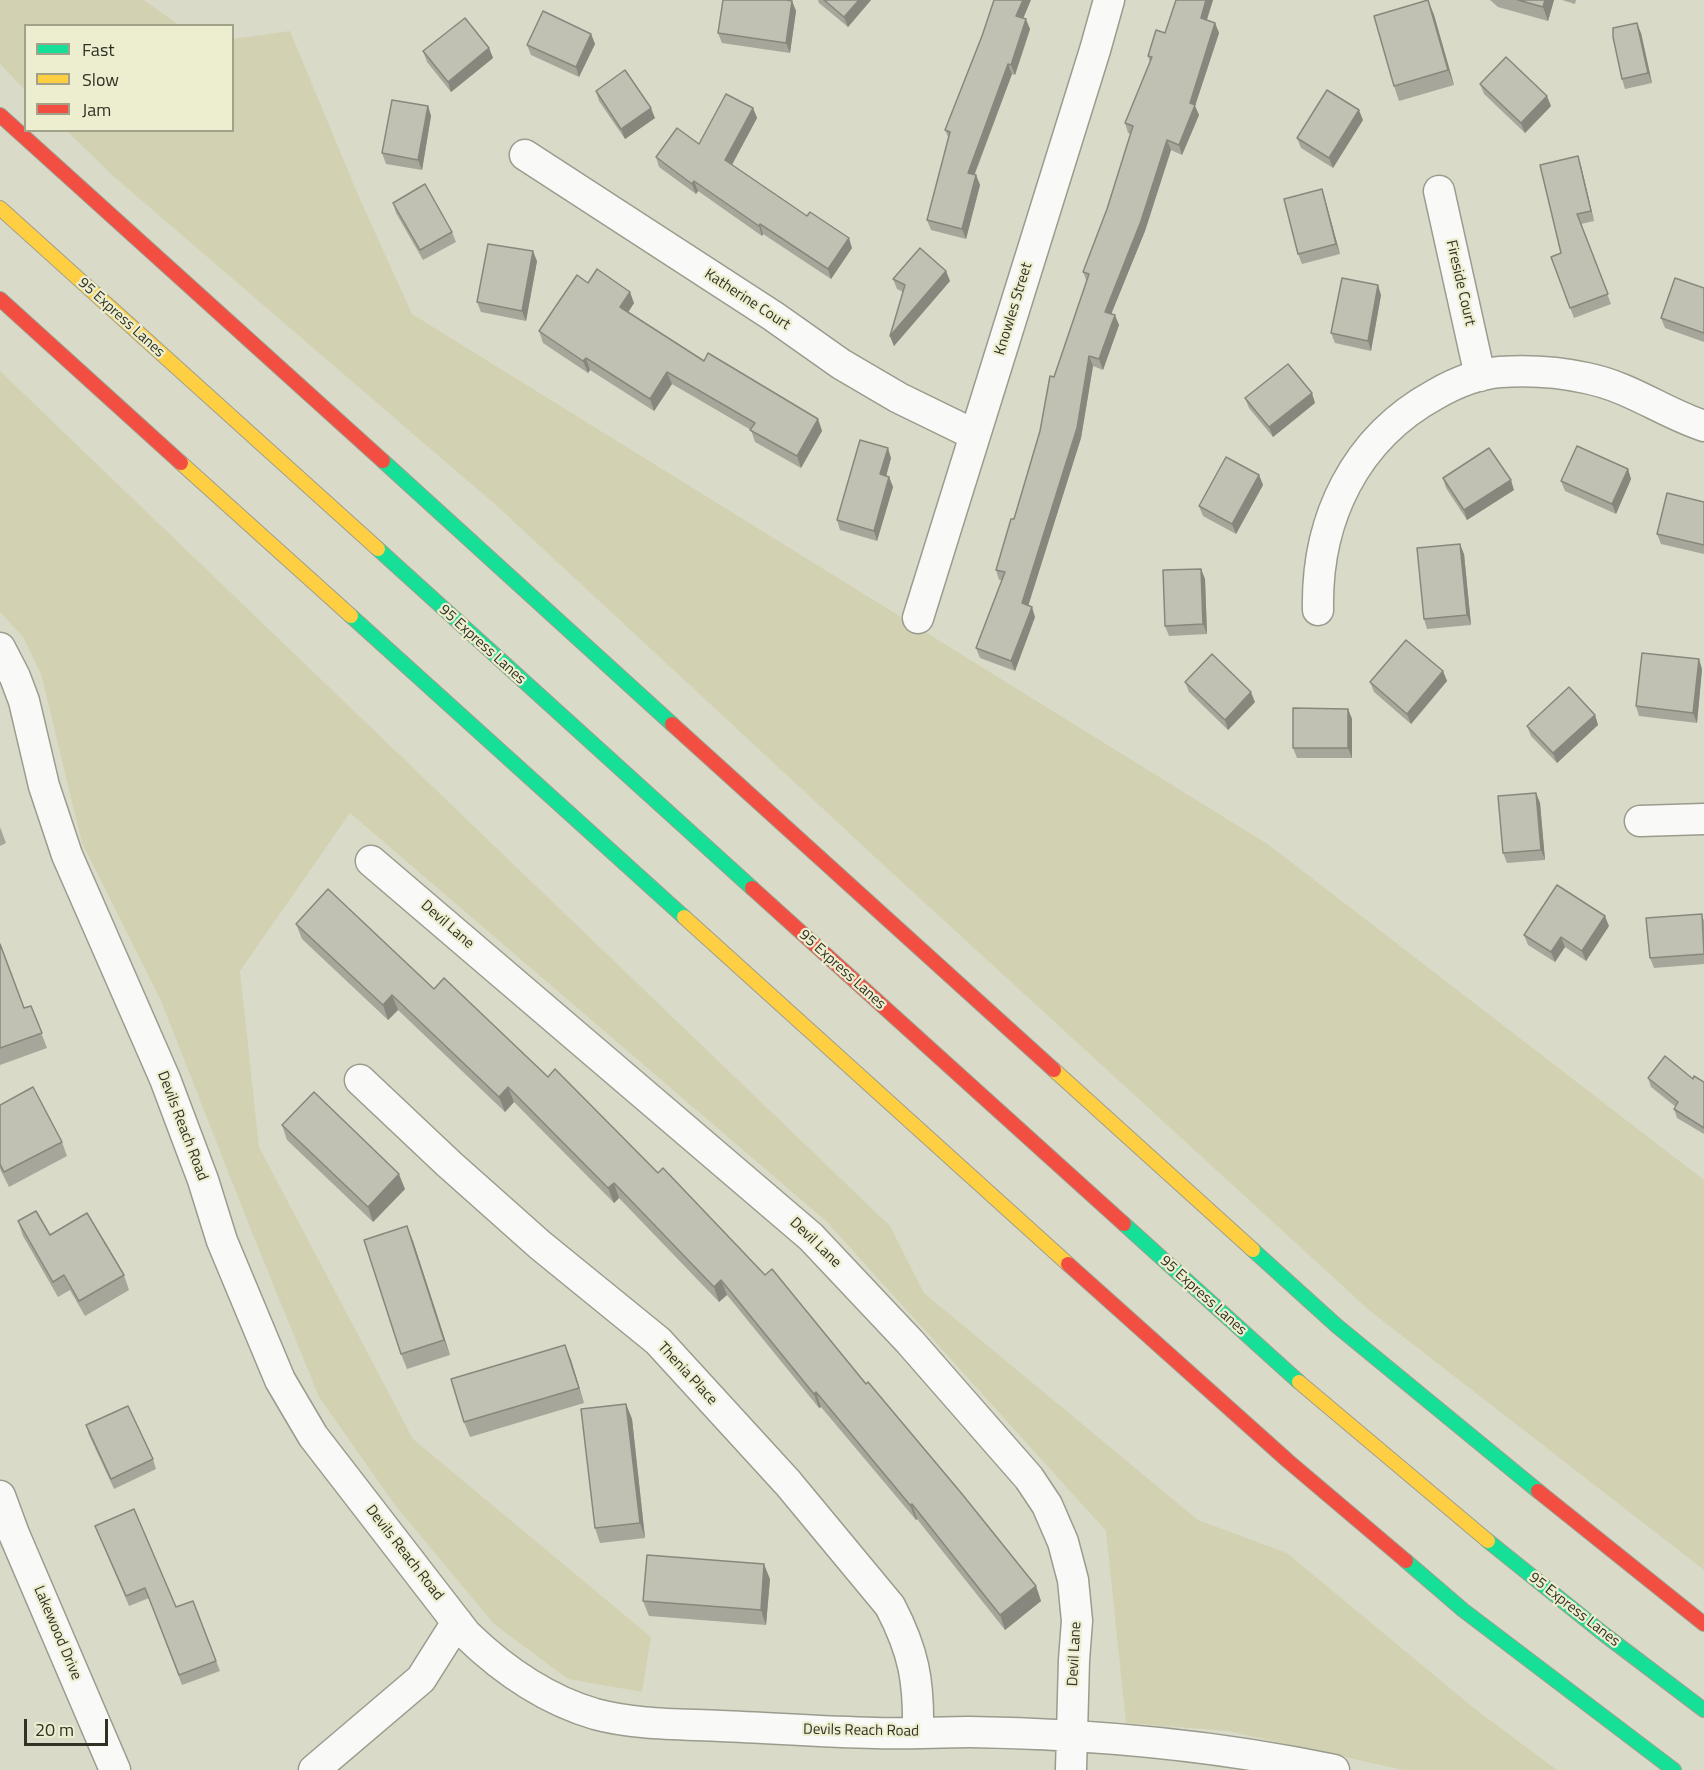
<!DOCTYPE html>
<style>
body{margin:0}
#map{position:relative;width:1704px;height:1770px;overflow:hidden;background:#dadac9;font-family:"Titillium Web",sans-serif}
canvas{display:block}
.legend{position:absolute;left:24px;top:24px;width:210px;height:108px;box-sizing:border-box;background:#edeecf;border:2px solid #a2a28b;margin:0;padding:8px 10px;list-style:none;font-size:18px;color:#313125}
.legend li{display:flex;align-items:center;gap:12px;height:30px}
.legend b{width:30px;border:2px solid #a2a28b}
.scale{position:absolute;left:24px;top:1719px;width:84px;height:27px;box-sizing:border-box;border:3px solid #313125;border-top:0;padding-left:8px;font-size:18px;line-height:21px;white-space:nowrap;color:#313125;-webkit-text-stroke:4px #edeecf;paint-order:stroke}
</style>
<div id="map">
<canvas width="1704" height="1770"></canvas>
<ul class="legend">
<li><b style="height:8px;background:#16e098"></b>Fast</li>
<li><b style="height:8px;background:#ffcf43"></b>Slow</li>
<li><b style="height:8px;background:#f24e42"></b>Jam</li>
</ul>
<div class="scale">20 m</div>
</div>
<script>
const g = document.querySelector('canvas').getContext('2d');
g.lineJoin = 'round';
function fill(path, color) { g.fillStyle = color; g.fill(path, 'evenodd'); }
function trace(path, color, width, dash) { g.strokeStyle = color; g.lineWidth = width; g.lineCap = dash ? 'butt' : 'round'; g.setLineDash(dash || []); g.stroke(path); }
function label(font, color, halo, rows, align = 'center') {
  g.font = font + ' "Titillium Web",sans-serif'; g.lineWidth = 4.5; g.setLineDash([]); g.textBaseline = 'middle'; g.strokeStyle = halo; g.fillStyle = color; for (const [text, x, y, turn = 0] of rows) {
    g.save(); g.translate(x, y); g.rotate((+turn || 0) * Math.PI / 180); g.textAlign = isNaN(turn) ? turn : align; if (halo) g.strokeText(text, 0, 0); g.fillText(text, 0, 0); g.restore();
  }
}
const green = new Path2D(`
 M0 0H144L179 25 26 26 25 90 0 64Z
 M290 31 359 197 412 314 1269 845 1704 1180V1570L1370 1311 890 871 498 507 112 175 67 131 232 130 233 39Z
 M0 371 890 1226 924 1293 1198 1520 1287 1553 1475 1709 1557 1770H1403L1228 1731 1126 1723 1106 1531 827 1222 350 813 240 971 259 1147 413 1439 651 1637 642 1692 568 1679 494 1624 395 1505 319 1397 251 1230 161 1001 82 843 41 674 23 637 0 612Z`);
const street = new Path2D(`
 M525 155 773 316 841 364 899 398 975 435
 M1439 191 1480 376
 M1318 610C1316 519 1355 438 1436 394 1455 383 1478 374 1500 372 1529 370 1559 372 1586 378 1631 387 1662 412 1704 426
 M918 618 1095 50 1109 0
 M0 648 15 677 24 701 44 786 67 855 165 1079 203 1180 222 1241 280 1380 313 1436 466 1634C503 1670 544 1699 595 1714 636 1725 679 1724 721 1726 772 1728 824 1732 875 1733 907 1734 938 1732 970 1732 1092 1734 1215 1745 1334 1770
 M1640 821 1704 819
 M371 861 811 1237 910 1342 1029 1478 1047 1505 1063 1542 1073 1580 1077 1621 1074 1660 1071 1770
 M360 1080 449 1164 540 1245 658 1341 788 1483 890 1606C914 1652 919 1681 918 1732
 M0 1496 14 1534 115 1770
 M314 1770 421 1679 457 1622`);
const fast = new Path2D(`
 M383 461 672 724
 M378 549 752 888
 M351 616 684 917
 M1124 1224 1299 1382
 M1253 1250 1337 1326 1538 1491
 M1488 1541 1605 1635 1704 1710
 M1406 1561 1463 1610 1674 1770`);
const slow = new Path2D(`
 M0 208 378 549
 M181 463 351 616
 M684 917 1068 1264
 M1054 1070 1253 1250
 M1299 1382 1488 1541`);
const jam = new Path2D(`
 M0 115 383 461
 M0 299 181 463
 M672 724 1054 1070
 M752 888 1124 1224
 M1068 1264 1288 1461 1406 1561
 M1538 1491 1704 1624`);
const wall = new Path2D(`
 M818 0H871L848 27 819 3Z
 M1176 0H1213L1207 20 1215 23 1219 33 1195 106 1199 115 1182 155 1171 150 1145 231 1111 314 1119 325 1103 370 1093 366 1081 438 1028 605 1035 617 1015 671 980 658 976 648 1002 580H999L996 570 1014 519 1040 431 1054 377 1087 282 1083 272 1107 209 1131 134 1128 133 1125 123 1150 62 1148 56 1165 33Z
 M1428 0 1434 15 1454 85 1399 101 1394 86Z
 M1490 0H1554L1548 21 1498 7Z
 M1562 0H1576L1575 4Z
 M792 1 796 11 790 53 722 43 718 33Z
 M1023 18 1030 29 1015 75 1012 74 975 174 976 175 980 185 966 239 931 230 927 220 949 139 945 130 982 36Z
 M1641 33 1652 83 1625 89 1622 79Z
 M591 34 595 44 579 77 531 55 527 45Z
 M489 48 493 58 451 92 427 62 423 51Z
 M1480 84 1551 106 1525 133 1484 94Z
 M596 91 655 118 625 139 599 101Z
 M428 106 431 116 422 170 386 164 382 153Z
 M753 108 757 118 732 165 852 248 831 279 763 234 762 236 698 191 696 194 659 167 656 157 699 144Z
 M1363 120 1333 168 1301 148 1297 138Z
 M1581 166 1594 221 1581 224 1611 304 1574 318 1551 257 1561 253Z
 M1325 199 1340 254 1302 264 1298 254Z
 M393 203 452 232 456 242 423 260 396 213Z
 M537 261 526 321 481 312 477 302Z
 M946 271 950 281 894 346 890 336 903 292 897 289 893 279Z
 M588 283 634 303 628 312 704 361 818 419 822 431 801 468 755 442 751 430 672 384 654 411 590 370 588 373 543 343 539 331Z
 M1704 288V342L1665 328 1661 318Z
 M1381 295 1371 351 1335 343 1331 333Z
 M1245 398 1315 403 1273 437 1249 408Z
 M891 458 886 476 889 477 893 487 877 541 840 530 837 520Z
 M1628 469 1631 479 1616 514 1565 491 1561 481Z
 M1259 475 1263 485 1236 534 1203 516 1199 506Z
 M1443 478 1514 490 1467 520 1446 488Z
 M1704 502V554L1661 544 1657 534Z
 M1464 554 1471 625 1427 629 1424 619Z
 M1201 569 1205 579 1207 634 1169 636 1165 626Z
 M1702 669 1697 723 1639 716 1636 706Z
 M1443 671 1447 681 1411 724 1374 692 1370 682Z
 M1185 682 1255 702 1228 730 1189 692Z
 M1348 709 1352 719V758H1297L1293 748Z
 M1595 715 1598 725 1557 763 1531 736 1527 726Z
 M1536 793 1540 803 1545 860 1507 863 1503 853Z
 M0 827 6 843 0 846Z
 M1704 919V964L1654 968 1650 958Z
 M296 924 434 989 866 1384 1036 1586 1041 1601 1005 1630 917 1519 916 1520 821 1407 819 1408 727 1295 719 1302 619 1198 614 1203 514 1102 505 1112 398 1010 388 1020 302 939Z
 M1609 926 1586 961 1565 947 1555 962 1528 945 1524 935Z
 M0 944 24 1008 31 1006 47 1048 0 1065Z
 M1648 1078 1693 1079 1704 1082V1134L1677 1118 1674 1109 1676 1107 1651 1087Z
 M0 1105 62 1142 67 1156 9 1187 0 1169Z
 M282 1125 405 1189 373 1222 287 1140Z
 M18 1221 50 1235 124 1275 129 1290 85 1316 70 1290 58 1297 23 1236Z
 M413 1241 450 1355 407 1369 401 1354Z
 M571 1360 584 1403 470 1437 464 1422Z
 M626 1404 632 1419 645 1538 600 1543 595 1528Z
 M86 1425 153 1459 156 1469 114 1489 89 1435Z
 M95 1526 176 1607 193 1601 220 1671 182 1685 149 1598 129 1606Z
 M770 1579 766 1625 649 1616 643 1601Z`);
const shadedWall = new Path2D(`
 M859 0H871L848 27 844 17Z
 M1023 0H1031L1020 26 1016 16Z
 M1206 0H1213L1204 28 1201 18Z
 M1428 0 1434 15 1454 85 1448 70Z
 M1545 0H1554L1548 21 1543 7Z
 M792 1 796 11 790 53 786 43Z
 M1026 19 1030 29 1015 75 1011 65Z
 M1215 23 1219 33 1195 106 1199 115 1182 155 1179 145 1190 103Z
 M1637 23 1641 33 1652 83 1648 73Z
 M591 34 595 44 579 77 576 67Z
 M489 48 493 58 451 92 448 82Z
 M1008 64 1012 74 971 183 968 173Z
 M1547 96 1551 106 1525 133 1521 123Z
 M428 106 431 116 422 170 418 160Z
 M651 108 655 118 625 139 621 129Z
 M753 108 757 118 729 170 725 160Z
 M1359 110 1363 120 1333 168 1329 158Z
 M1167 140 1171 150 1145 231 1108 322 1105 312Z
 M1578 156 1581 166 1594 221 1591 211Z
 M976 175 980 185 966 239 962 229Z
 M694 181 698 191 696 194 692 184Z
 M1322 189 1325 199 1340 254 1336 244Z
 M760 224 763 234 762 236 759 226Z
 M849 238 852 248 831 279 828 269Z
 M533 251 537 261 526 321 522 311Z
 M946 271 950 281 894 346 890 336Z
 M1378 285 1381 295 1371 351 1368 341Z
 M630 292 634 303 624 319 620 307Z
 M1115 315 1119 325 1103 370 1099 359Z
 M1089 356 1093 366 1081 438 1026 613 1022 603Z
 M586 358 590 370 588 373 583 361Z
 M667 372 672 384 654 411 650 399Z
 M1312 393 1315 403 1273 437 1269 427Z
 M818 419 822 431 801 468 797 456Z
 M888 448 891 458 884 484 880 474Z
 M1628 469 1631 479 1616 514 1612 504Z
 M1259 475 1263 485 1236 534 1232 524Z
 M889 477 893 487 877 541 874 531Z
 M1511 480 1514 490 1467 520 1464 510Z
 M1460 544 1464 554 1471 625 1467 615Z
 M1201 569 1205 579 1207 634 1203 624Z
 M1032 607 1035 617 1015 671 1011 661Z
 M1699 659 1702 669 1697 723 1693 713Z
 M1443 671 1447 681 1411 724 1407 714Z
 M1251 692 1255 702 1228 730 1225 720Z
 M1348 709 1352 719V758L1348 748Z
 M1595 715 1598 725 1557 763 1553 753Z
 M1536 793 1540 803 1545 860 1541 850Z
 M1605 916 1609 926 1586 961 1582 951Z
 M1561 937 1565 947 1555 962 1551 952Z
 M392 995 398 1010 388 1020 383 1005Z
 M508 1087 514 1102 505 1112 499 1097Z
 M399 1174 405 1189 373 1222 368 1207Z
 M614 1183 619 1198 614 1203 608 1188Z
 M407 1226 413 1241 450 1355 444 1340Z
 M721 1280 727 1295 719 1302 714 1287Z
 M565 1345 571 1360 584 1403 579 1388Z
 M816 1392 821 1407 819 1408 814 1394Z
 M626 1404 632 1419 645 1538 640 1523Z
 M912 1504 917 1519 916 1520 910 1505Z
 M764 1564 770 1579 766 1625 761 1610Z
 M1036 1586 1041 1601 1005 1630 1000 1615Z`);
const building = new Path2D(`
 M723 0H786L792 1 786 43 718 33Z
 M824 0H859L844 17Z
 M994 0H1023L1016 16 1026 19 1011 65 1008 64 968 173 976 175 962 229 927 220 950 132 945 130 982 36Z
 M1176 0H1206L1201 18 1215 23 1190 103 1195 105 1179 145 1167 140 1141 221 1105 312 1115 315 1099 359 1089 356 1077 428 1022 603 1032 607 1011 661 976 648 1005 572 996 570 1011 519H1014L1040 431 1050 376 1054 377 1089 274 1083 272 1107 209 1133 126 1125 123 1152 57 1148 56 1156 30 1165 33Z
 M1428 0 1448 70 1394 86 1374 16Z
 M1518 0H1545L1543 7Z
 M543 11 591 34 576 67 527 45Z
 M465 18 489 48 448 82 423 51Z
 M1637 23 1648 73 1622 79 1613 37V28Z
 M1506 57 1547 96 1521 123 1480 84Z
 M625 70 651 108 621 129 596 91Z
 M1327 90 1359 110 1329 158 1297 138Z
 M726 94 753 108 725 160 807 216 810 212 849 238 828 269 760 224 759 226 694 181 692 184 656 157 677 128 699 144Z
 M392 100 428 106 418 160 382 153Z
 M1578 156 1591 211 1577 214 1608 294 1570 308 1551 257 1561 253 1540 165Z
 M425 184 452 232 420 250 393 203Z
 M1322 189 1336 244 1298 254 1284 199Z
 M488 244 533 251 522 311 477 302Z
 M920 248 946 271 890 336 905 285 893 279Z
 M597 269 630 292 620 307 704 361 708 353 818 419 797 456 750 430 755 423 667 372 650 399 586 358 583 361 539 331 577 275 588 283Z
 M1342 278 1378 285 1368 341 1331 333Z
 M1675 278 1704 288V333L1661 318Z
 M1288 364 1312 393 1269 427 1245 398Z
 M860 440 888 448 880 474 889 477 874 531 837 520Z
 M1577 446 1628 469 1612 504 1561 481Z
 M1489 448 1511 480 1464 510 1443 478Z
 M1226 457 1259 475 1232 524 1199 506Z
 M1667 493 1704 502V545L1657 534Z
 M1460 544 1467 615 1424 619 1417 548Z
 M1201 569 1203 624 1165 626 1163 570Z
 M1406 640 1443 671 1407 714 1370 682Z
 M1642 653 1699 659 1693 713 1636 706Z
 M1212 654 1251 692 1225 720 1185 682Z
 M1569 687 1595 715 1553 753 1527 726Z
 M1293 708 1348 709V748H1293Z
 M1536 793 1541 850 1503 853 1498 796Z
 M1557 885 1605 916 1582 951 1561 937 1551 952 1524 935Z
 M328 889 434 989 444 978 548 1077 555 1069 658 1173 663 1168 765 1275 772 1269 866 1384 868 1382 962 1494 1036 1586 1000 1615 912 1504 910 1505 816 1392 814 1394 721 1280 714 1287 614 1183 608 1188 508 1087 499 1097 392 995 383 1005 296 924Z
 M1702 914 1704 954 1650 958 1646 918Z
 M0 944 24 1008 31 1006 42 1033 0 1048Z
 M1665 1056 1693 1079 1694 1076 1704 1082V1128L1674 1109 1678 1102 1648 1078Z
 M33 1087 62 1142 4 1172 0 1164V1105Z
 M314 1092 399 1174 368 1207 282 1125Z
 M36 1211 50 1235 87 1213 124 1275 79 1301 64 1275 53 1282 18 1221Z
 M407 1226 444 1340 401 1354 364 1240Z
 M565 1345 579 1388 464 1422 451 1379Z
 M626 1404 640 1523 595 1528 581 1409Z
 M128 1406 153 1459 111 1479 86 1425Z
 M134 1509 176 1607 193 1601 216 1661 179 1675 145 1588 126 1596 95 1526Z
 M647 1555 764 1564 761 1610 643 1601Z`);
const streetNames = [
 ["Fireside Court",1460,283,77],
 ["Katherine Court",747,300,33],
 ["Knowles Street",1014,309,-73],
 ["95 Express Lanes",121,318,42],
 ["95 Express Lanes",482,645,42],
 ["Devil Lane",447,925,41],
 ["95 Express Lanes",842,970,42],
 ["Devils Reach Road",182,1126,69],
 ["Devil Lane",815,1243,44],
 ["95 Express Lanes",1203,1296,42],
 ["Thenia Place",687,1374,47],
 ["Devils Reach Road",404,1553,52],
 ["95 Express Lanes",1574,1610,38],
 ["Lakewood Drive",57,1633,67],
 ["Devil Lane",1075,1654,-87],
 ["Devils Reach Road",861,1731,1]
];
fill(green, '#d2d2b2');
trace(street, '#9b9b8e', 33);
trace(fast, '#9e9e8d', 16);
trace(slow, '#9e9e8d', 16);
trace(jam, '#9e9e8d', 16);
trace(street, '#f9f9f7', 30);
trace(fast, '#16e098', 14);
trace(slow, '#ffcf43', 14);
trace(jam, '#f24e42', 14);
fill(wall, '#a6a69a');
fill(shadedWall, '#87877d');
fill(building, '#c1c1b3');
trace(building, '#87877d', 1.5);
label('15px', '#313125', '#edeecf', streetNames);
</script>
